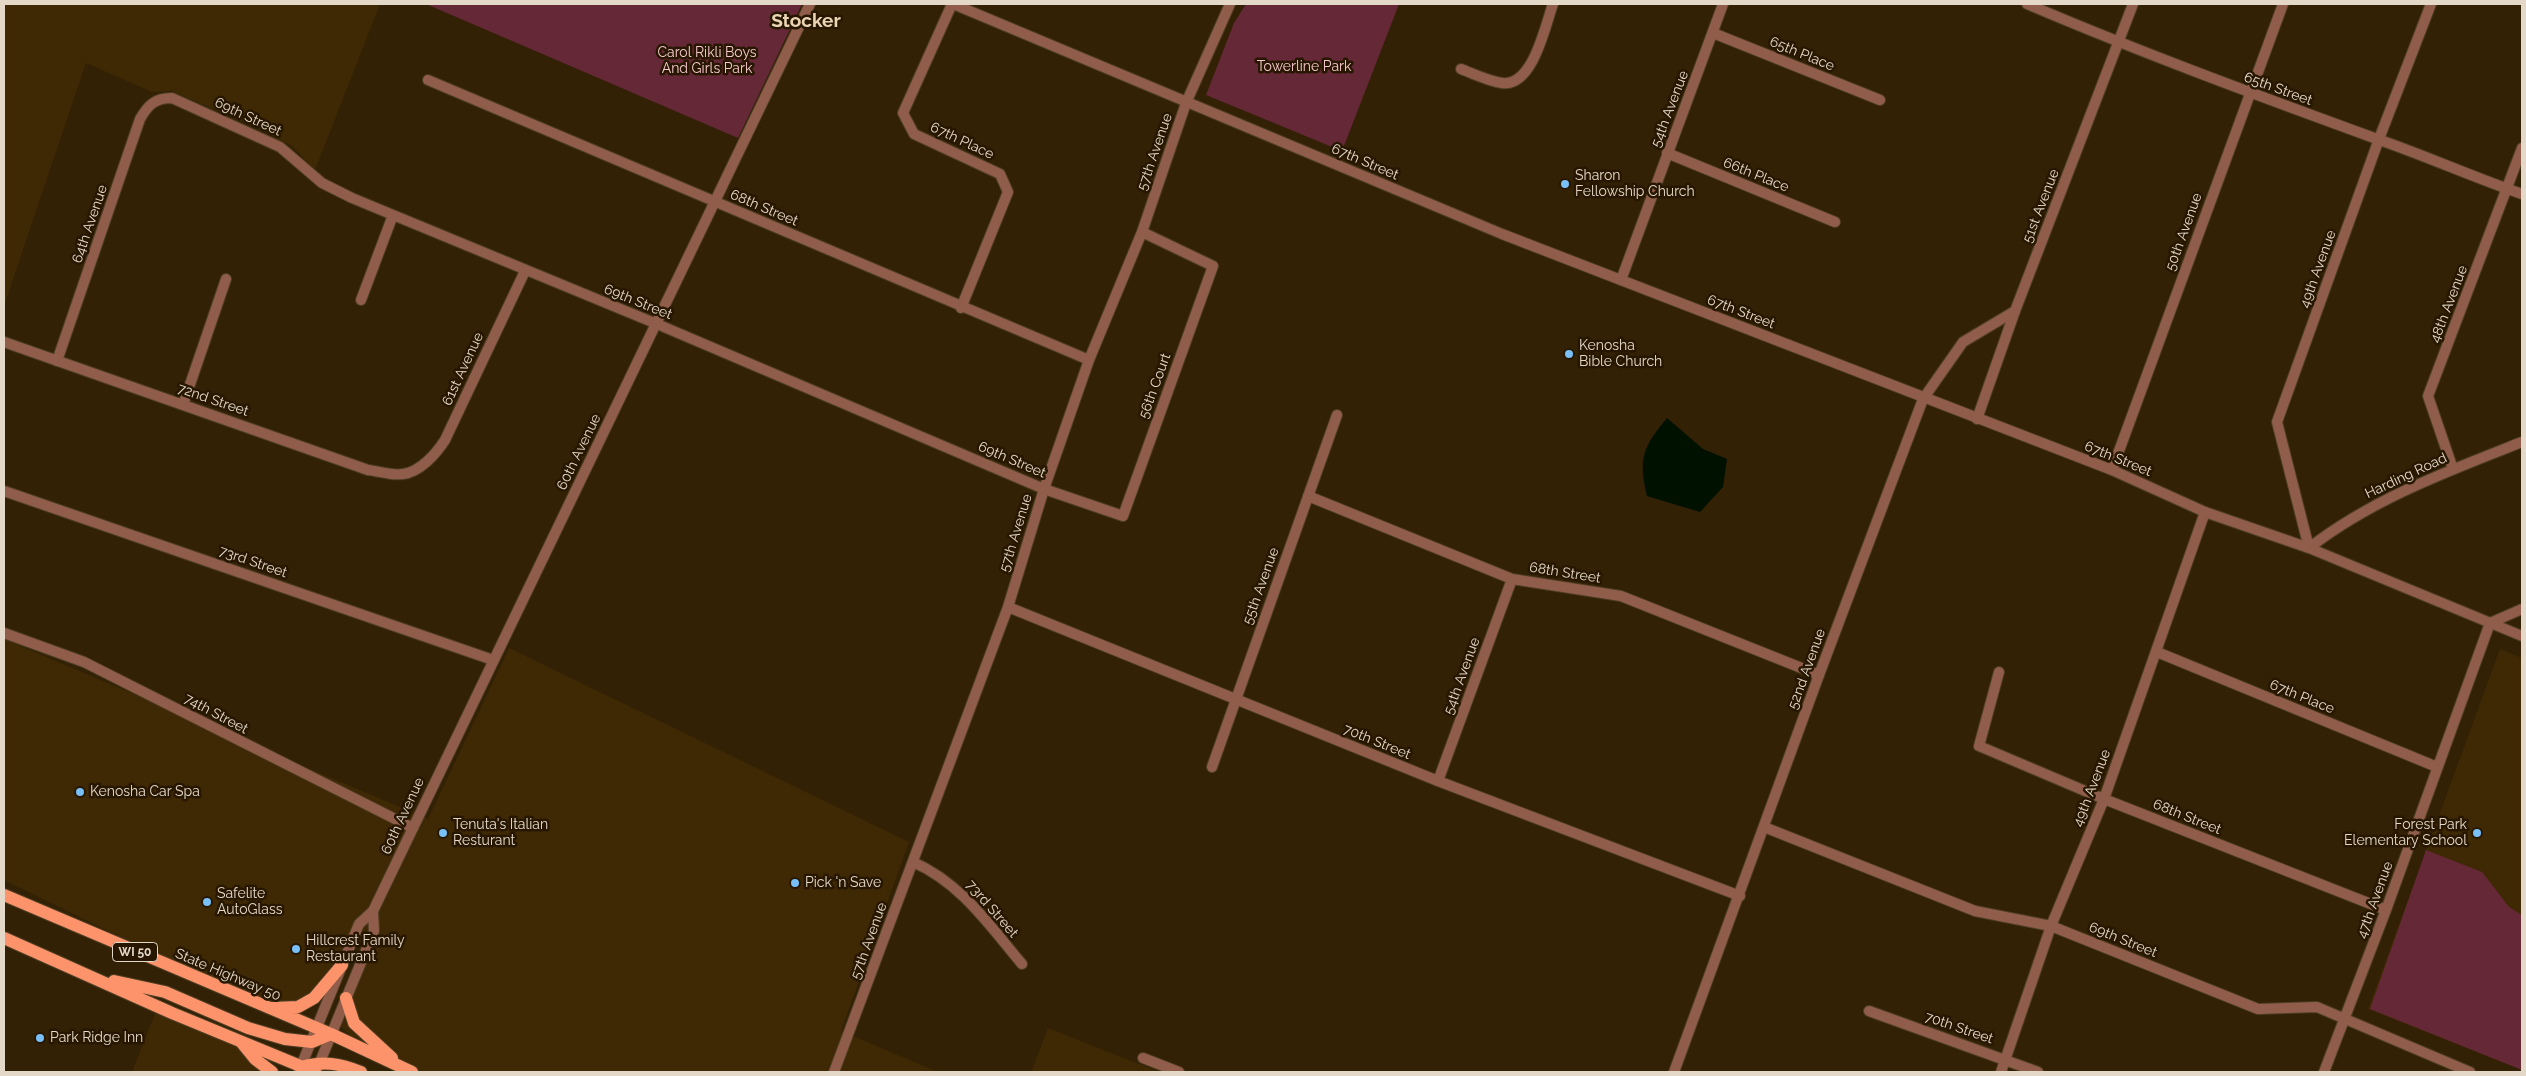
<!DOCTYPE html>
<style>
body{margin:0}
#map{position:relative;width:2526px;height:1076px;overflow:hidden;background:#322105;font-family:Raleway,sans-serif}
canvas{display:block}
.frame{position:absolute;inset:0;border:5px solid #e4d8c9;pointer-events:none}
</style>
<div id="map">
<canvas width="2526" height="1076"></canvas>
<div class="frame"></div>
</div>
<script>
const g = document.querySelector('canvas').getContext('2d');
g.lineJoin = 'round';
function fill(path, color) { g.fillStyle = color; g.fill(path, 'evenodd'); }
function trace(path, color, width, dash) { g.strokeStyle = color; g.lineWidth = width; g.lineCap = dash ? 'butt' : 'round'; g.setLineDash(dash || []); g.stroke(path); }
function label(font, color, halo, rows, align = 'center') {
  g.font = font + ' Raleway,sans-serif'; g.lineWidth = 5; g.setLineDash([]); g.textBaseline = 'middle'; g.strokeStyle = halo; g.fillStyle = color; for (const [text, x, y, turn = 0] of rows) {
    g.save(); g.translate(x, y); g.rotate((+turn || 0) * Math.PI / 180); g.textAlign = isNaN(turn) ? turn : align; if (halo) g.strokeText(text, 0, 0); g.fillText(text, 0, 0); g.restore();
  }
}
const built = new Path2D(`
 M4 4H380L315 170 292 146 268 133 172 91 152 92 86 63 4 306Z
 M4 639 428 819 509 648 909 842 841 1031 938 1072H422L374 1051 353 1038 339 1025 336 1009 370 936 355 929 338 965 317 997 270 1010 4 880Z
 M2500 649 2522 658V1070L2368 1009Z
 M158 1006 236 1041 275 1072H132Z
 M1048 1028 1136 1063 1161 1072H1031Z`);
const green = new Path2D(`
 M426 4H802L738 138Z
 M1246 4H1399L1342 151 1206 95 1234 23Z
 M2426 850 2482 872 2509 907 2522 915V1070L2370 1009Z`);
const water = new Path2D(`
 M1667 418 1703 449 1727 459 1723 487 1700 512 1647 496C1638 458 1643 447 1667 418Z`);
const minor = new Path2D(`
 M952 4 903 113 914 134 1000 174 1008 192 961 308
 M2027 4C2142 53 2259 96 2377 139 2426 156 2473 177 2522 194
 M2431 4 2379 139 2277 422 2309 548C2372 499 2448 471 2522 442
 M1713 33 1880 100
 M1461 69C1474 74 1488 81 1502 83 1533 87 1545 26 1553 4
 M428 80 1089 360
 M1667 153 1835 222
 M1621 280 1723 4
 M361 300 393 215
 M4 342 368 470C378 471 392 476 403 474 420 472 436 454 445 440L525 271
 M57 361 140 119C148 105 155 98 172 98L280 147 322 183 352 198 657 324 1044 489 1123 516 1213 266 1142 232
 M183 405 226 279
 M1977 419 2015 311
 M2453 469 2428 396 2522 148
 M2112 470 2283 4
 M4 491 493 660
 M1308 496 1512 579 1621 596 1819 675
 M1008 607 1438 781 1740 896
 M4 633 84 662 413 828
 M2157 652 2437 767
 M1999 672 1979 746 2104 799 2386 910
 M1212 767 1337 415
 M1438 781 1512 579
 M1764 827 1975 911 2051 926 2258 1009 2317 1007 2470 1072
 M913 862C961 883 989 925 1022 964
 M1869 1011 2038 1072
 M1143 1058 1179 1072
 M834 1072 1008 607 1044 489 1089 360 1142 232 1186 103 1230 4
 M2001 1072 2051 926 2104 799 2205 512
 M2324 1072 2386 910 2490 623 2522 609`);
const tertiary = new Path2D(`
 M953 4 1502 234 2112 470 2205 512 2309 548 2522 636
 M317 1069 374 931 373 911
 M299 1071 359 924 373 911 810 4
 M1674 1072 1819 675 1923 399 1963 342 2015 311 2133 4`);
const primary = new Path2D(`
 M4 895 331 1034 412 1072
 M4 938 172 1013 315 1072
 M114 981 165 992 248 1028 285 1039 312 1042 331 1034
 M346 998 354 1023 392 1058
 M272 1008 298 1007 314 998 342 965
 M242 1043 255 1059 272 1072
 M301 1067C323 1061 339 1063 361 1072`);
const markers = [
 [1565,184,5,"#79bff8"],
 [1569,354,5,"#79bff8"],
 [80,792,5,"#79bff8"],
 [443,833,5,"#79bff8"],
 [2477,833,5,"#79bff8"],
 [795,883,5,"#79bff8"],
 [207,902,5,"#79bff8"],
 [296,949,5,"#79bff8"],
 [40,1038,5,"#79bff8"]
];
const shields = [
 [135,952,45]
];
const shieldNames = [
 ["WI 50",135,952]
];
const parkNames = [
 ["Carol Rikli Boys",707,53],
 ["And Girls Park",707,69],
 ["Towerline Park",1304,67]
];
const streetNames = [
 ["65th Place",1802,54,22],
 ["65th Street",2278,89,20],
 ["54th Avenue",1670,109,-69],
 ["69th Street",248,117,25],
 ["67th Place",962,141,25],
 ["57th Avenue",1155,152,-71],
 ["67th Street",1365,162,23],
 ["66th Place",1756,175,22],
 ["51st Avenue",2041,206,-69],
 ["68th Street",764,208,23],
 ["64th Avenue",90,224,-71],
 ["50th Avenue",2184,232,-70],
 ["49th Avenue",2318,269,-70],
 ["69th Street",638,302,22],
 ["48th Avenue",2449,304,-69],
 ["67th Street",1741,312,21],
 ["61st Avenue",463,369,-65],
 ["56th Court",1155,386,-70],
 ["72nd Street",213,400,19],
 ["60th Avenue",579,452,-64],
 ["67th Street",2118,459,22],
 ["69th Street",1012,460,23],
 ["Harding Road",2406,476,-25],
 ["57th Avenue",1016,533,-73],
 ["73rd Street",253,562,19],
 ["68th Street",1565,573,9],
 ["55th Avenue",1261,586,-70],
 ["52nd Avenue",1807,669,-70],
 ["54th Avenue",1462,676,-70],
 ["67th Place",2302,697,22],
 ["74th Street",216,714,28],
 ["70th Street",1377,742,22],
 ["49th Avenue",2092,788,-69],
 ["60th Avenue",403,816,-65],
 ["68th Street",2187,817,22],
 ["47th Avenue",2375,900,-70],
 ["73rd Street",992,909,49],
 ["69th Street",2123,940,22],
 ["57th Avenue",869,941,-70],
 ["State Highway 50",228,975,23],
 ["70th Street",1959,1028,19]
];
const poiNames = [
 ["Sharon",1575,176],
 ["Fellowship Church",1575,192],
 ["Kenosha",1579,346],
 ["Bible Church",1579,362],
 ["Kenosha Car Spa",90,792],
 ["Tenuta's Italian",453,825],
 ["Resturant",453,841],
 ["Forest Park",2467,825,"right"],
 ["Elementary School",2467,841,"right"],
 ["Pick 'n Save",805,883],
 ["Safelite",217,894],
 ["AutoGlass",217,910],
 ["Hillcrest Family",306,941],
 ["Restaurant",306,957],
 ["Park Ridge Inn",50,1038]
];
const districtNames = [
 ["Stocker",806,21]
];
fill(built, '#3f2904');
fill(green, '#652837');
fill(water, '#010');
trace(minor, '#4e3e24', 12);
trace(tertiary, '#4e3e24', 12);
trace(primary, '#4e3e24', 14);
trace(minor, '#905d4a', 10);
trace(tertiary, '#905d4a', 10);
trace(primary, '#fc936a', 12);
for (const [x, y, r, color] of markers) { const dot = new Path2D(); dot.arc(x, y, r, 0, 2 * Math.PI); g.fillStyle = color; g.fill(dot); trace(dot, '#281700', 2); }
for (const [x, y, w] of shields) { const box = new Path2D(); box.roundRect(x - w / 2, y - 9.5, w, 19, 4); g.fillStyle = '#281700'; g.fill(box); trace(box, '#e4d8c9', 1); }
label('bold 12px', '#e4d8c9', null, shieldNames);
label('14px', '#f5c7ce', '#281700', parkNames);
label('14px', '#e4d8c9', '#281700', streetNames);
label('14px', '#e4d8c9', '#281700', poiNames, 'left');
label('bold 19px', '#ebd4b4', '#281700', districtNames);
</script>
